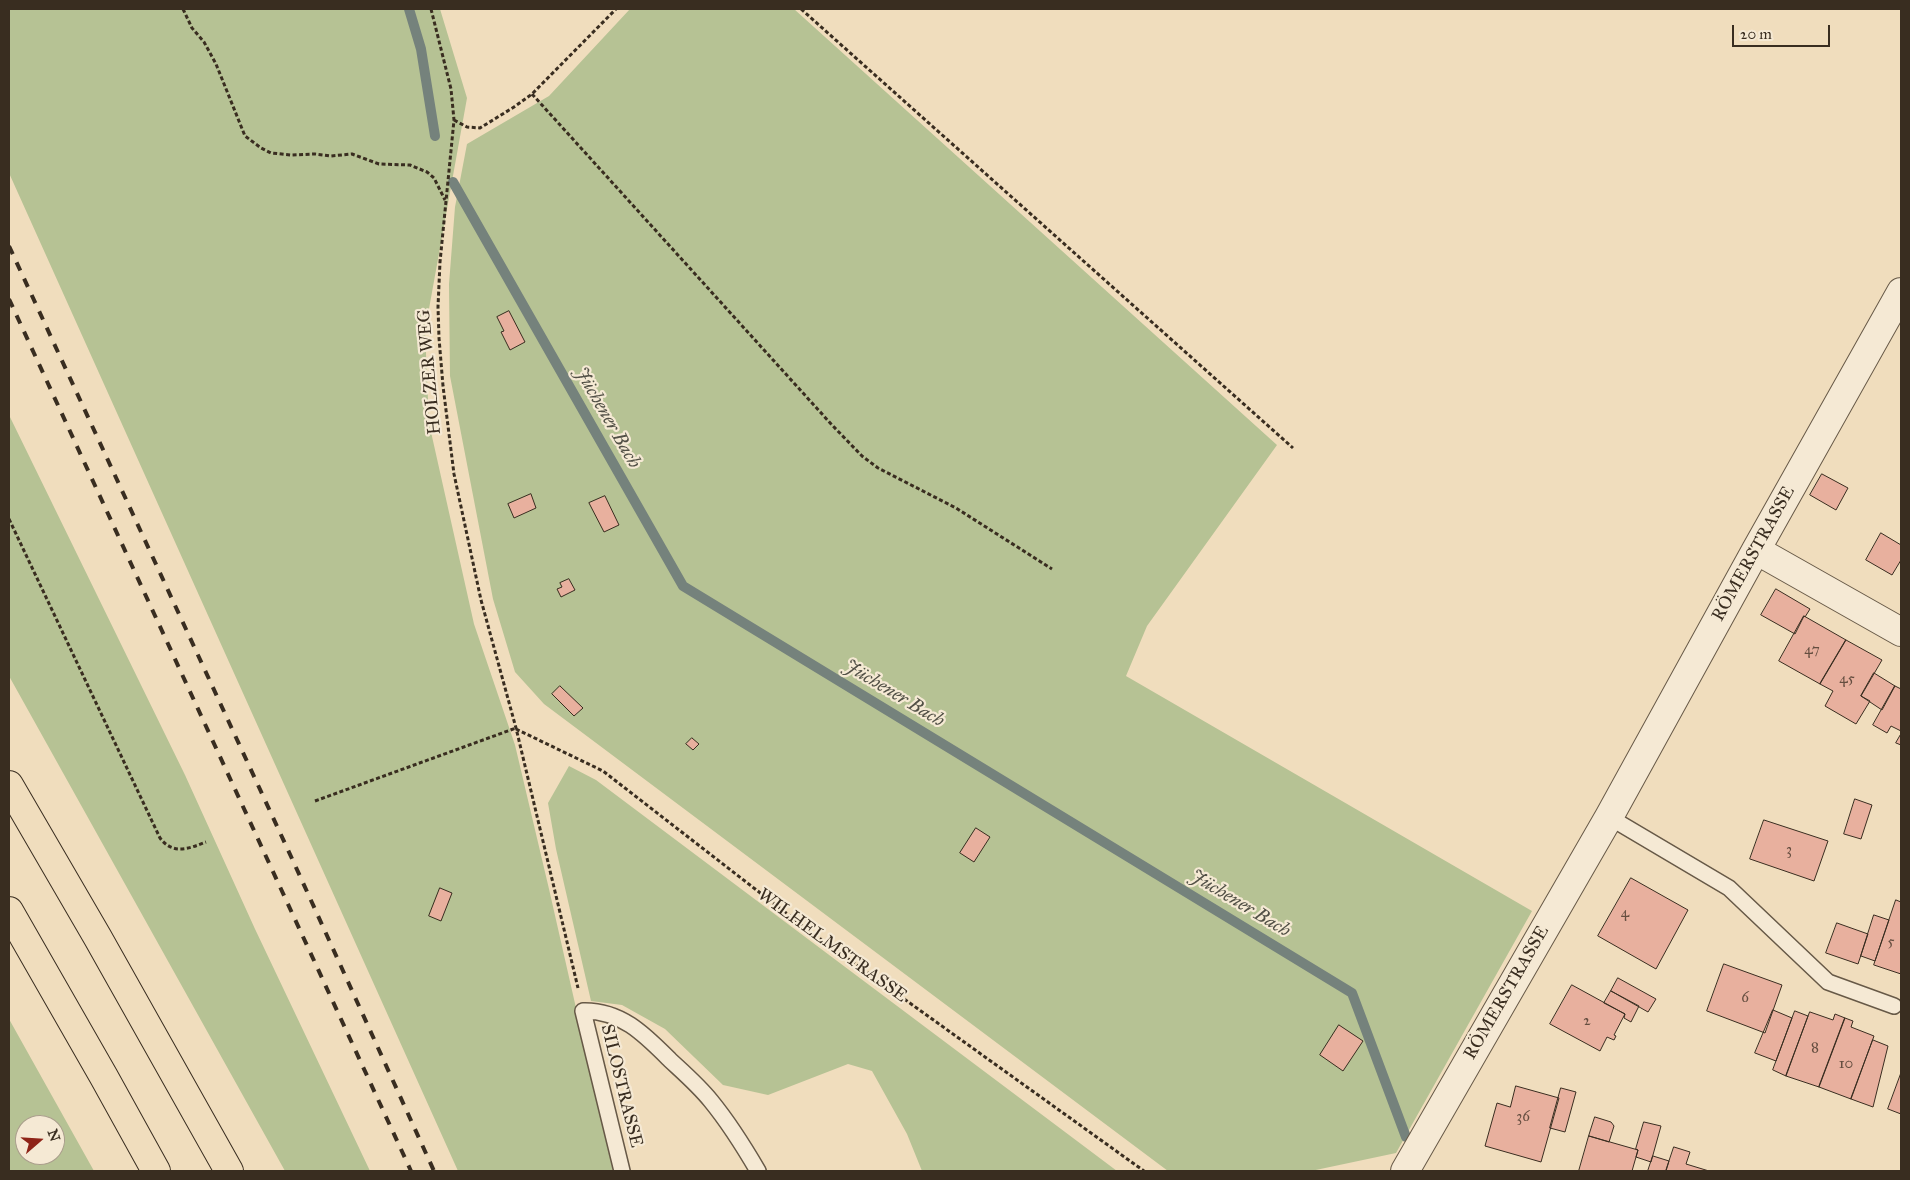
<!DOCTYPE html>
<meta charset="utf-8">
<style>
body{margin:0}
#map{position:relative;width:1910px;height:1180px;overflow:hidden;background:#f0ddbd;font-family:"IM FELL Great Primer",serif}
canvas{display:block}
.frame{position:absolute;inset:0;border:10px solid #392d20;pointer-events:none}
.north{position:absolute;left:15px;top:1115px;width:50px;height:50px;box-sizing:border-box;background:#f5e9d4;border:1px solid #aa9e8c;border-radius:50%;rotate:71deg;font-size:14px;font-weight:700;line-height:20px;text-align:center;color:#392d20}
.north::after{content:'';display:block;margin:auto;width:18px;height:22px;background:#8f2418;clip-path:polygon(50% 0,100% 100%,50% 72%,0 100%)}
.scale{position:absolute;left:1732px;top:25px;width:98px;height:22px;box-sizing:border-box;border:2px solid #392d20;border-top:0;padding-left:6px;font-size:15px;line-height:18px;white-space:nowrap;color:#392d20;-webkit-text-stroke:4px #f5e9d4;paint-order:stroke}
</style>
<div id="map">
<canvas width="1910" height="1180"></canvas>
<div class="frame"></div>
<div class="north">N</div>
<div class="scale">20 m</div>
</div>
<script>
const g = document.querySelector('canvas').getContext('2d');
g.lineJoin = 'round';
function fill(path, color) { g.fillStyle = color; g.fill(path, 'evenodd'); }
function trace(path, color, width, dash) { g.strokeStyle = color; g.lineWidth = width; g.lineCap = dash ? 'butt' : 'round'; g.setLineDash(dash || []); g.stroke(path); }
function label(font, color, halo, rows, align = 'center') {
  g.font = font + ' "IM FELL Great Primer",serif'; g.lineWidth = 4.5; g.setLineDash([]); g.textBaseline = 'middle'; g.strokeStyle = halo; g.fillStyle = color; for (const [text, x, y, turn = 0] of rows) {
    g.save(); g.translate(x, y); g.rotate((+turn || 0) * Math.PI / 180); g.textAlign = isNaN(turn) ? turn : align; if (halo) g.strokeText(text, 0, 0); g.fillText(text, 0, 0); g.restore();
  }
}
const green = new Path2D(`
 M9 9H440L467 98 425 331 429 423 474 624 515 745 549 889 613 1171H458L9 173Z
 M630 9H794L1277 445 1147 626 1126 676 1532 911 1396 1153 1311 1171H1168L544 704 515 672 493 599 450 376 449 284 455 207 467 144 549 96Z
 M9 415 185 775 255 929 370 1171H285L9 676Z
 M569 766 596 780 1117 1171H922L907 1134 872 1071 848 1064 768 1095 723 1085 665 1029 622 1005 591 1001 556 849 548 803Z
 M9 1019 94 1171H9ZM25 1125H55V1155H25Z`);
const stream = new Path2D(`
 M409 9 421 49 435 136
 M453 182 683 586 1352 993 1406 1137`);
const building = new Path2D(`
 M509 311 525 342 510 350 501 332 504 331 497 317Z
 M1822 474 1848 488 1836 510 1810 495Z
 M531 494 536 508 514 518 508 504Z
 M605 496 619 525 604 532 589 503Z
 M1881 533 1901 545V560L1892 575 1866 560Z
 M569 579 575 590 561 597 557 589 562 587 560 583Z
 M1776 589 1810 609 1805 617 1804 616 1795 634 1761 615Z
 M1804 616 1846 640 1820 684 1779 661Z
 M1846 640 1882 660 1861 696 1870 701 1856 724 1825 706 1833 691 1820 684Z
 M1874 673 1895 686 1882 710 1861 696Z
 M560 686 583 708 574 716 552 694Z
 M1895 686 1901 689V731L1891 726 1887 733 1873 725Z
 M1901 734V745L1896 743Z
 M692 738 699 744 693 750 686 744Z
 M1855 799 1872 805 1861 839 1844 834Z
 M1764 820 1828 841 1814 881 1750 859Z
 M976 828 990 837 974 862 960 853Z
 M1631 878 1688 910 1656 969 1598 936Z
 M440 888 452 893 441 921 429 916Z
 M1896 900 1901 902V974L1874 965Z
 M1874 915 1889 920 1875 961 1861 956Z
 M1837 923 1868 934 1858 964 1826 953Z
 M1724 964 1782 985 1765 1033 1707 1011Z
 M1618 978 1656 999 1648 1012 1611 991Z
 M1572 985 1625 1014 1614 1035 1616 1036 1614 1040 1607 1037 1600 1051 1550 1024Z
 M1611 991 1639 1006 1631 1022 1624 1018 1625 1014 1604 1003Z
 M1773 1010 1792 1018 1776 1061 1755 1053Z
 M1795 1011 1808 1016 1786 1076 1773 1070Z
 M1810 1012 1833 1020 1835 1014 1845 1018 1819 1087 1786 1076Z
 M1845 1018 1853 1021 1851 1027 1874 1036 1851 1099 1819 1087Z
 M1339 1025 1363 1041 1343 1071 1320 1055Z
 M1873 1040 1888 1046 1873 1107 1851 1099Z
 M1901 1073V1114L1888 1109Z
 M1516 1086 1559 1098 1541 1162 1485 1146 1497 1103 1510 1107Z
 M1561 1088 1576 1092 1565 1132 1550 1128Z
 M1595 1117 1611 1122 1614 1126 1609 1142 1589 1136Z
 M1644 1122 1661 1126 1651 1162 1636 1157 1638 1150 1636 1149Z
 M1589 1136 1638 1150 1632 1171H1579Z
 M1674 1147 1690 1152 1686 1164 1709 1171H1666Z
 M1653 1156 1669 1161 1666 1171H1648Z`);
const path = new Path2D(`
 M183 9 192 28 204 42 216 64 245 136 261 148 271 153 291 155 315 154 331 156 352 154 379 164 410 165 427 172 434 178 445 200
 M431 9 451 89 454 120 440 262 438 307 439 338 443 386 454 474 481 600 516 728 578 988
 M801 9 1293 448
 M532 94 832 425 862 456 878 468 956 508 1052 569
 M454 120 467 127 480 128 514 107 532 94 616 9
 M9 519 160 838C173 855 188 849 206 842
 M516 729 603 771 808 930 1144 1171
 M315 801 516 728`);
const service = new Path2D(`
 M1609 817 1729 888 1828 982 1894 1006
 M622 1171 583 1011C621 1010 645 1035 670 1060 684 1073 699 1086 711 1101 729 1123 744 1147 758 1171`);
const minor = new Path2D(`
 M1756 550 1901 632
 M1405 1171 1609 817 1756 550 1901 292`);
const motorway = new Path2D(`
 M9 785 98 938 229 1171
 M9 911 104 1077 156 1171`);
const rail = new Path2D(`
 M9 246 294 863 434 1171
 M9 299 411 1171`);
const numberNames = [
 ["47",1812,650],
 ["45",1847,679],
 ["3",1789,850],
 ["4",1625,913],
 ["5",1891,942],
 ["6",1745,998],
 ["2",1587,1021],
 ["8",1815,1048],
 ["10",1846,1064],
 ["36",1523,1117]
];
const streetNames = [
 ["HOLZER WEG",430,372,-95],
 ["RÖMERSTRASSE",1754,554,-61],
 ["WILHELMSTRASSE",832,946,36],
 ["RÖMERSTRASSE",1507,993,-60],
 ["SILOSTRASSE",621,1086,76]
];
const waterNames = [
 ["Jüchener Bach",607,418,60],
 ["Jüchener Bach",894,694,31],
 ["Jüchener Bach",1240,904,31]
];
fill(green, '#b6c294');
trace(stream, '#75827c', 10);
fill(building, '#e8b09e');
trace(building, '#392d20', 1);
trace(service, '#675947', 18);
trace(minor, '#675947', 30);
trace(motorway, '#392d20', 30);
trace(path, '#392d20', 3, [4, 2.5]);
trace(service, '#f5e9d4', 15);
trace(minor, '#f5e9d4', 28);
trace(motorway, '#f0ddbd', 28);
trace(rail, '#392d20', 4, [9, 9]);
label('15px', '#654e40', null, numberNames);
label('18px', '#392d20', '#f5e9d4', streetNames);
label('italic 19px', '#525046', '#f5e9d4', waterNames);
</script>
